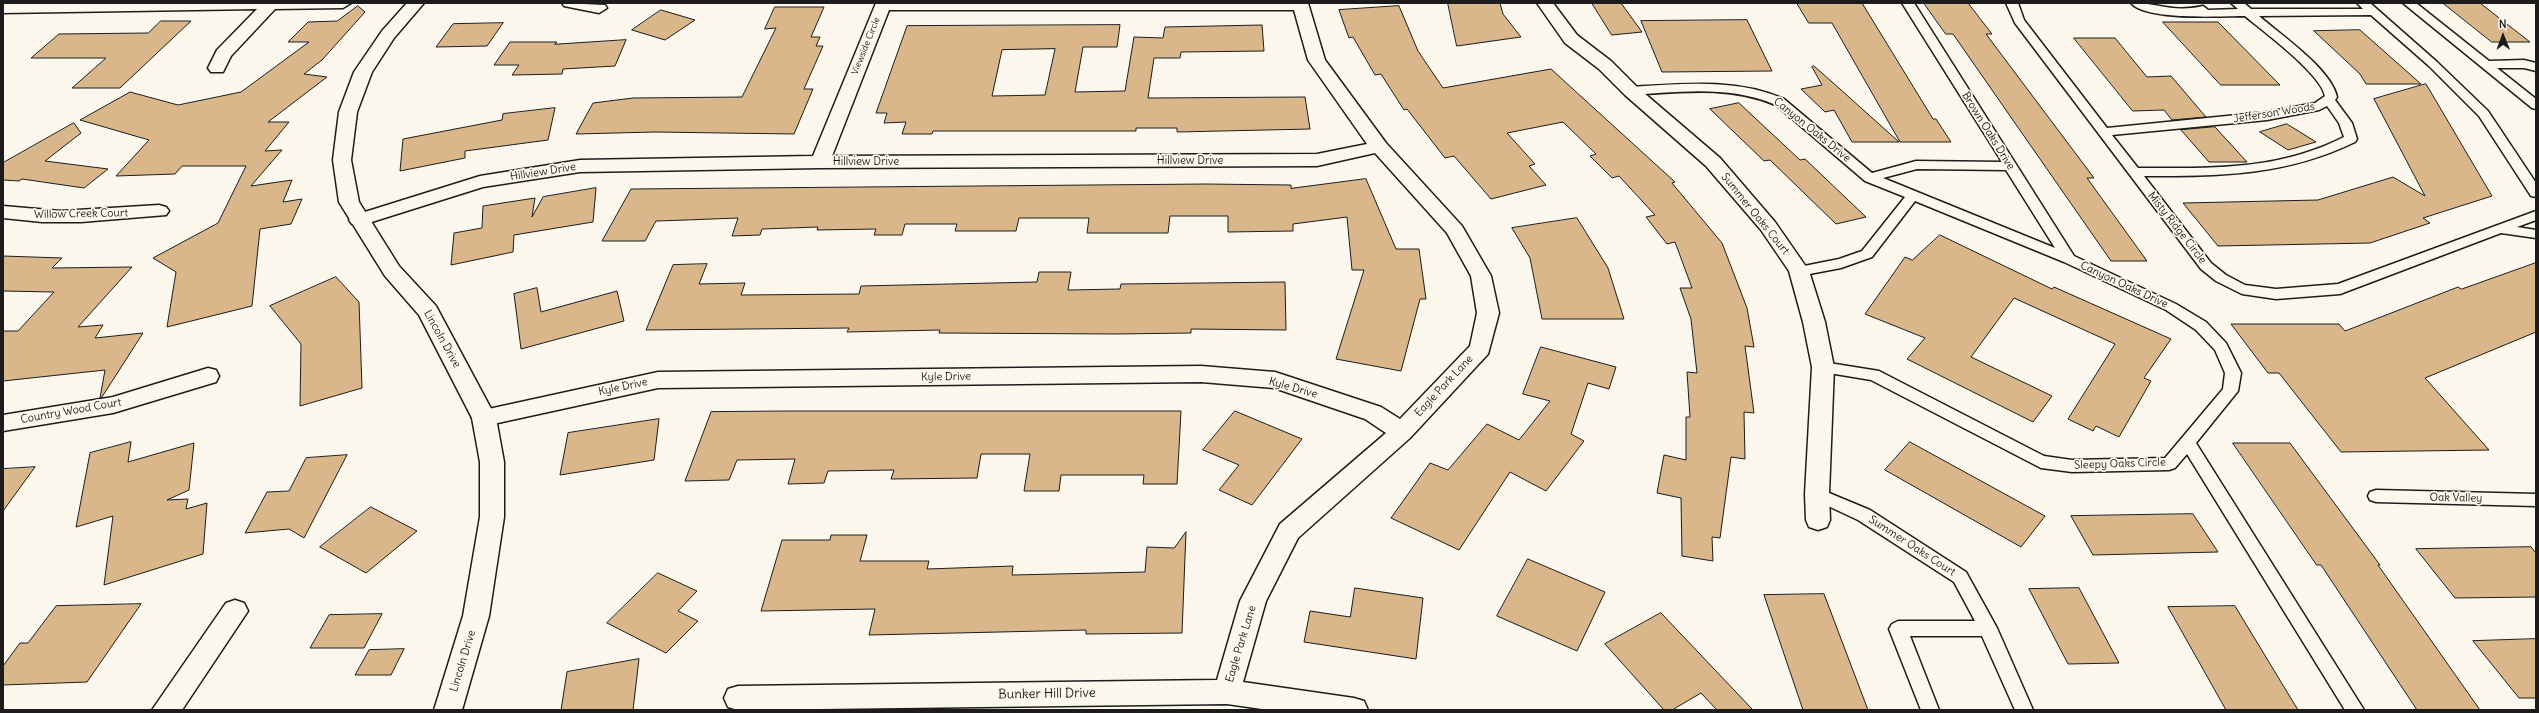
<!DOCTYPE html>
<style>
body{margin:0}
#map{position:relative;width:2539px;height:713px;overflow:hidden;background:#fbf7ec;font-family:Delius,sans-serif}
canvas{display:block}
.frame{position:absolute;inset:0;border:4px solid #1c1c1c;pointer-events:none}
.north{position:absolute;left:2483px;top:16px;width:40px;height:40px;-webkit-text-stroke:3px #fbf7ec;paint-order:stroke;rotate:359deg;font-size:11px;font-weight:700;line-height:16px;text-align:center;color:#1c1c1c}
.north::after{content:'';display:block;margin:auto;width:14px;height:18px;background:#1c1c1c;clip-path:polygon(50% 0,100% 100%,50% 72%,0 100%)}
</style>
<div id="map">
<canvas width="2539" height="713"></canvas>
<div class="frame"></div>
<div class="north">N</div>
</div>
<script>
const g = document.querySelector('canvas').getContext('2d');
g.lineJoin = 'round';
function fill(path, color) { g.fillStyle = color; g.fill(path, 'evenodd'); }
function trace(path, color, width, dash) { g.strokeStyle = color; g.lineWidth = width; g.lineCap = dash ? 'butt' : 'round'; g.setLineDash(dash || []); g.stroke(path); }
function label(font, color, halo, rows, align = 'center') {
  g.font = font + ' Delius,sans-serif'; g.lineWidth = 3.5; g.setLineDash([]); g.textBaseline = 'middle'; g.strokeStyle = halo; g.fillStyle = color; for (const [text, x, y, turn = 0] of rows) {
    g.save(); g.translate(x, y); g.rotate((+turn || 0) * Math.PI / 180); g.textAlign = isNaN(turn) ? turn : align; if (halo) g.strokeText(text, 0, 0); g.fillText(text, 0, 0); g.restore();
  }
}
const building = new Path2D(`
 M1448 3H1500L1503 14 1521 37 1457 46Z
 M1592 3H1621L1642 32 1612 35Z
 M1797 3H1862L1933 119H1936L1951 142H1900L1832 23H1809Z
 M1924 3H1968L1992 34H1986L2094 178H2087L2147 261H2111L1953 34H1946Z
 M2443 3H2480L2530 42H2492Z
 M358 6 365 12 322 60 304 74 327 77 268 122H289L265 151 282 150 251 186 292 180 283 202 302 199 291 224 260 229 252 306 167 327 176 272 153 258 218 223 246 166H182L175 174 116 176 149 140 80 120 130 92 178 105 241 92 309 42H288L308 22 337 21Z
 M1399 6 1418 51 1443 88 1551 69 1675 182 1672 183 1722 243 1747 308 1754 347 1745 346 1754 413 1744 412 1745 459 1731 457 1720 538 1712 537 1713 561 1682 556 1681 498 1657 493 1664 455 1686 460V417H1690L1687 372 1697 373 1691 319 1680 288H1692L1675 242 1667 244 1646 217 1655 215 1619 176 1612 178 1590 156 1596 154 1563 122 1507 133 1535 164 1529 166 1546 185 1491 199 1454 156 1445 158 1407 109 1404 110 1381 74 1375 75 1353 37 1349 38 1339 10Z
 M775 7H824L811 37H820L816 46H823L804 89H813L794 134 655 132 576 134 593 103 633 98 742 97 776 28 765 29Z
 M661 10 695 20 665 40 632 30Z
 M1747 20 1772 71 1662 72 1641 21Z
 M161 21H191L120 88H72L106 58H31L59 34 148 33Z
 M2163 22H2218L2280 85H2221Z
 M503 23 487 46 436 47 453 24Z
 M1120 25 1117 47H1083L1075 92 1125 91 1134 37 1163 38 1165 27 1262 25 1264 51 1181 52 1180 58H1154L1148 98 1305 97 1310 129 1177 132V128H1136V131H933L932 134H902L906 122 884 123 887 113H876L907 26ZM1055 49 1045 95 992 96 1002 50Z
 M2360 30 2421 84H2366L2360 74 2314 31Z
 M2074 38H2115L2147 77 2171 76 2206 117 2172 120 2164 110 2133 111Z
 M626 40 615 66 563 69 562 74 512 75 519 65H494L510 42H557L555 44Z
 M1814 66 1840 89 1899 142H1852L1834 110 1825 112 1801 89 1822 85 1812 67Z
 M2426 84 2492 196 2423 218 2430 223 2370 243 2218 246 2183 203 2318 200 2393 177 2425 196 2374 99Z
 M1739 103 1800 160 1805 159 1866 217 1836 224 1770 160 1764 161 1710 109Z
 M555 108 548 140 465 151V158L400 171 403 139 502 120 503 114Z
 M74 123 81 133 45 161 108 169 84 188 22 179 19 181 3 180V163Z
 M2287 124 2316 142 2288 150 2260 132Z
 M2215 127 2247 162H2209L2181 130Z
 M1366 179 1396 249H1419L1426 299H1420L1401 371 1336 359 1364 270H1352L1347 217 1293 224V231L1228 232V216H1170L1168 233H1087L1089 218H1019L1016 231H955L957 224H905L902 235H874L876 229 817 230 818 227 762 229 760 235 732 236 738 218 686 220 656 221 645 241H602L631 189 1206 184 1291 185V188Z
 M596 188 593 222 514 235 513 252 451 265 454 233 482 228 483 206 535 198 532 217 543 197Z
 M1577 218 1608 268 1624 319H1542L1530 258 1512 228Z
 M1940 235 2052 289 2054 287 2171 339 2144 378 2151 381 2119 437 2096 426 2093 431 2068 419 2115 344 2014 298 1971 357 2052 396 2033 422 1907 359 1925 338 1865 314 1905 257 1912 260Z
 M3 256 62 258 52 268 132 267 78 327 103 325 95 338 143 333 102 397 100 398 105 370 3 381V331H18L54 292 3 291Z
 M2536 263V332L2425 378 2489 450 2341 452 2279 373H2268L2231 324H2339L2345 331 2458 287 2461 289Z
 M707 264 699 284 745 283 741 295 859 294 861 286 1037 282 1039 272H1071L1068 290 1120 289 1121 284 1285 282 1286 330 1191 329V333L1116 334 939 333 940 330 847 332 849 328 646 330 673 265Z
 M336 277 359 302 362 388 300 406 301 344 270 306Z
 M537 288 541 312 617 291 624 321 521 349 514 294Z
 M1541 347 1616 367 1609 389 1588 383 1571 434 1584 441 1546 491 1510 472 1459 550 1391 518 1430 463 1448 470 1487 424 1519 440 1550 401 1523 394Z
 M788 411H1181L1177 484H1143L1144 475H1061L1059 491H1024L1030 454H981L977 478 891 479 894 470 828 471 824 483 788 484 795 459 737 460 729 480 685 481 711 412Z
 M1235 411 1302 439 1252 505 1219 490 1239 465 1203 450Z
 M659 419 654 460 560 475 568 433Z
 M131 442 128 462 194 443 189 490 167 500 188 499 186 509 207 503 203 554 104 585 113 516 76 527 90 453Z
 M1910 442 2045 516 2021 547 1885 470Z
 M2233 443H2290L2380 565H2378L2480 710H2417L2321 565H2317Z
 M347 455 304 538 289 529 245 533 267 492 289 491 306 458Z
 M35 467 3 511V469Z
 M371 507 417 531 366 573 320 547Z
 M2193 514 2218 552 2093 555 2071 516Z
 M1186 532 1182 633 1086 634V630L869 635 875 609 761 611 782 540H830L831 535H867L860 561H929L927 569 1013 566 1012 575 1145 572 1147 547 1174 548Z
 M2531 547 2536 553V597L2455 598 2416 549Z
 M1528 559 1605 592 1577 651 1497 616Z
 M658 573 697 591 678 611 698 621 666 653 607 623Z
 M1355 588 1423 598 1416 659 1304 642 1310 611 1350 617Z
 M2079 588 2119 663 2068 664 2029 589Z
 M1824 594 1868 710H1803L1764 595Z
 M141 604 87 682 3 685V666L20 643H28L56 606Z
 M2235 606 2298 710H2226L2168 607Z
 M1661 613 1753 710H1717L1701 693 1672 710H1664L1605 644Z
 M382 614 364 648H310L329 615Z
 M2536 639V698H2519L2473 641Z
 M404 649 391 675H355L369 650Z
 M639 659 633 710H561L567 672Z`);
const service = new Path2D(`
 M1902 3H1914L2074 256 2176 304 2206 322 2226 343 2241 373 2238 391 2196 443 2364 710H2345L2187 454 2175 468 2169 470 2072 472 2041 468 1871 380 1823 372 1818 371 1815 367 1818 363 1823 362 1879 371 2044 456 2072 460 2165 458 2223 389 2225 373 2215 350 2196 330 2166 310 2064 262 1915 201 1872 257 1841 268 1799 276 1794 274 1792 271 1794 268 1839 259 1862 251 1905 197 1865 181 1776 105C1729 85 1680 92 1631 95L1625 91 1631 87C1684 84 1735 78 1784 99L1872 173 1916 161 2002 162ZM1917 169 2006 170 2055 248 1883 178Z
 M2006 3H2018L2024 20 2107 128 2267 112 2315 103 2325 96C2321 74 2264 32 2245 16 2223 16 2146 21 2131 3 2160 3 2173 13 2203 6L2208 10 2238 9 2231 3H2244L2251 9H2363L2357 3H2370L2437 62 2488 111 2536 183V197L2531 196 2479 116 2429 66 2371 15 2259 16C2281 35 2331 69 2337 97L2335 100 2352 123 2357 139 2355 142C2285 176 2220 176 2144 176L2211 263 2226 275 2245 285 2276 289 2338 284 2536 211V220L2517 227 2536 230V238L2501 233 2340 294 2276 299 2242 294 2216 281 2201 269 2015 23ZM2327 106 2339 123 2344 137C2277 171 2211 168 2138 168L2112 135 2267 120 2319 110Z
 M2403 3H2416L2489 61 2524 60 2536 63V71L2524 68H2497L2536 99V109L2532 108Z
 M1817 488 1870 510 1966 572 1997 628 2033 710H2015L1982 636H1910L1939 710H1921L1889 629 1892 624 1898 621H1975L1954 582 1858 520 1811 498 1809 494 1811 490Z
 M2376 490 2536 494V506L2376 502 2370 500 2368 496 2370 492Z`);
const minor = new Path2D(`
 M3 3H351L343 8 275 9 231 56 223 72H211L208 68 217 50 257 9 3 13Z
 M562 3 605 5 607 8 599 13 564 6Z
 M876 3H1308L1325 60 1386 143 1462 226 1491 276 1499 313 1488 354 1410 438 1298 538 1266 601 1243 682 1354 698 1364 701 1368 710H1269L1227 704 738 710 728 707 724 698 728 689 738 686 1217 680 1240 601 1280 524 1386 433 1365 419 1274 388 1201 382 658 388 484 426 476 424 472 418 476 412 484 410 658 372 1201 366 1275 372 1381 407 1400 419 1470 346 1477 313 1471 276 1447 233 1375 153 1317 166 820 168 580 172 483 187 359 226 352 224 349 220 352 216 480 176 580 160 813 156ZM889 10H1294L1308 60 1367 144 1317 154 832 156Z
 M1537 3H1553L1577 35 1611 61 1637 87 1720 158 1775 222 1809 271 1825 322 1834 367 1829 494 1830 520 1827 527 1818 530 1809 527 1806 520 1805 494 1812 367 1803 322 1789 271 1761 230 1706 166 1625 95 1599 69 1565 43Z
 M159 205 166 207 169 211 166 215 81 222H42L3 218V206L61 211Z
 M208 368 216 370 219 376 216 382 113 413 3 431V415L113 397Z
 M235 600 244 603 248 611 182 710H152L226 603Z`);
const tertiary = new Path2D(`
 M407 3H424L394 38 372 72 357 112 351 160 359 202 399 266 436 306 496 418 504 462V517L489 616 462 710H434L463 616 480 517V462L472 418 419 315 385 276 339 202 333 160 339 112 354 72 382 31Z`);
const farStreetnames = [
 ["Viewside Circle",866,46,-68]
];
const streetNames = [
 ["Jefferson Woods",2274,113,-9],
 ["Canyon Oaks Drive",1812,130,39],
 ["Brown Oaks Drive",1988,131,58],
 ["Hillview Drive",1190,161],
 ["Hillview Drive",866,162],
 ["Hillview Drive",543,172,-9],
 ["Willow Creek Court",81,214,-1],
 ["Summer Oaks Court",1755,214,51],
 ["Misty Ridge Circle",2177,228,52],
 ["Canyon Oaks Drive",2124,285,25],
 ["Lincoln Drive",442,339,61],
 ["Kyle Drive",946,377,-1],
 ["Eagle Park Lane",1444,386,-47],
 ["Kyle Drive",623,387,-12],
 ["Kyle Drive",1293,388,16],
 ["Country Wood Court",71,411,-10],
 ["Sleepy Oaks Circle",2120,464,-2],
 ["Oak Valley",2456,498,1],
 ["Summer Oaks Court",1912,546,33],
 ["Eagle Park Lane",1241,644,-73],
 ["Lincoln Drive",463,661,-73]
];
const nearStreetnames = [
 ["Bunker Hill Drive",1047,694,-1]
];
fill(building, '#d9b78b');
trace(building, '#1c1c1c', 1);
trace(service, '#1c1c1c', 3);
trace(minor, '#1c1c1c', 3);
trace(tertiary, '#1c1c1c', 3);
fill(service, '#fbf7ec');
fill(minor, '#fbf7ec');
fill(tertiary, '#fbf7ec');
label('9px', '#1c1c1c', '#fbf7ec', farStreetnames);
label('11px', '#1c1c1c', '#fbf7ec', streetNames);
label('13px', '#1c1c1c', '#fbf7ec', nearStreetnames);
</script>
